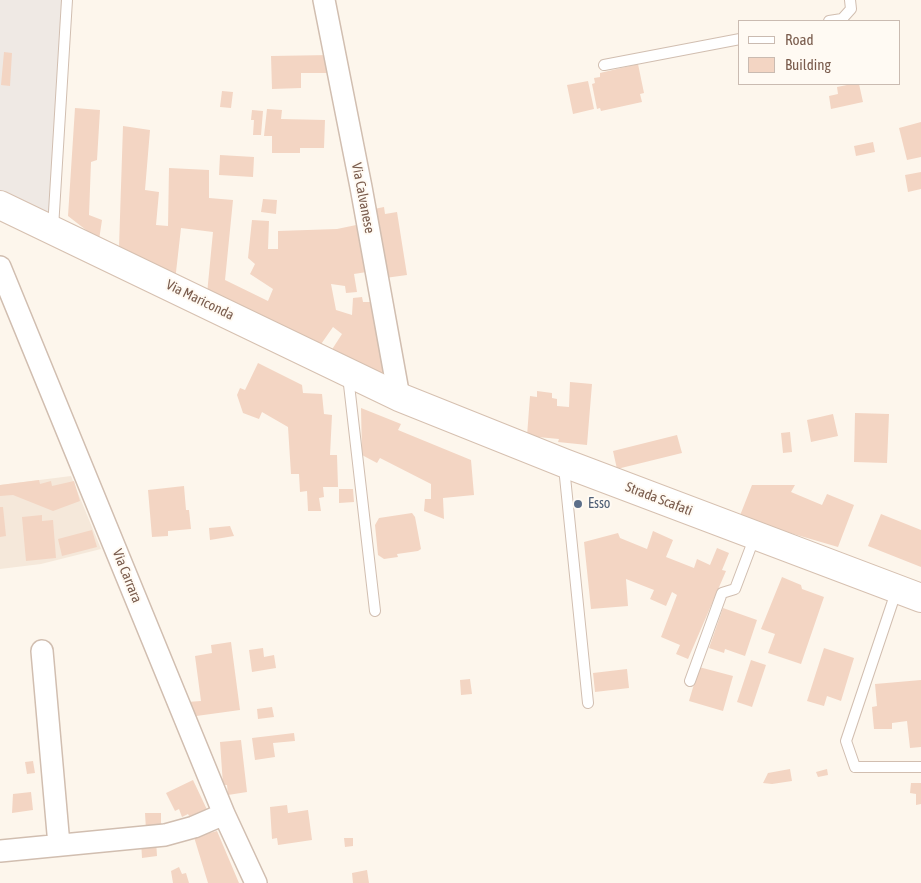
<!DOCTYPE html>
<style>
body{margin:0}
#map{position:relative;width:921px;height:883px;overflow:hidden;background:#fdf6ec;font-family:"Asap Condensed",sans-serif}
canvas{display:block}
.legend{position:absolute;left:738px;top:20px;width:162px;height:65px;box-sizing:border-box;background:#fffaf3;border:1px solid #cabbb1;margin:0;padding:6px 9px;list-style:none;font-size:15px;color:#7a5c4d}
.legend li{display:flex;align-items:center;gap:10px;height:25px}
.legend b{width:25px;border:1px solid #cabbb1}
</style>
<div id="map">
<canvas width="921" height="883"></canvas>
<ul class="legend">
<li><b style="height:6px;background:#fff"></b>Road</li>
<li><b style="height:14px;background:#f3d5c3"></b>Building</li>
</ul>
</div>
<script>
const g = document.querySelector('canvas').getContext('2d');
g.lineJoin = 'round';
function fill(path, color) { g.fillStyle = color; g.fill(path, 'evenodd'); }
function trace(path, color, width, dash) { g.strokeStyle = color; g.lineWidth = width; g.lineCap = dash ? 'butt' : 'round'; g.setLineDash(dash || []); g.stroke(path); }
function label(font, color, halo, rows, align = 'center') {
  g.font = font + ' "Asap Condensed",sans-serif'; g.lineWidth = 4; g.setLineDash([]); g.textBaseline = 'middle'; g.strokeStyle = halo; g.fillStyle = color; for (const [text, x, y, turn = 0] of rows) {
    g.save(); g.translate(x, y); g.rotate((+turn || 0) * Math.PI / 180); g.textAlign = isNaN(turn) ? turn : align; if (halo) g.strokeText(text, 0, 0); g.fillText(text, 0, 0); g.restore();
  }
}
const residential = new Path2D(`
 M71 476 101 549 41 564 0 569V485Z`);
const industrial = new Path2D(`
 M0 0H65L49 219 0 194Z`);
const building = new Path2D(`
 M4 52 12 53 10 86 1 85Z
 M330 55 331 73H301V88L272 89 271 56Z
 M638 64 644 93 640 94 642 102 601 111 600 108 597 109 592 84 595 83 594 78 600 77V73Z
 M588 81 594 109 573 114 567 85Z
 M852 84H859L863 102 831 109 829 96 838 94 837 87Z
 M222 91 233 92 231 108 220 107Z
 M75 108 100 110 97 160 91 162 89 215 102 220 99 240 68 216Z
 M267 109 282 110 281 119 325 120 324 148H300V153H272V136H264Z
 M252 110 263 111 261 135H253L254 120H251Z
 M921 122V157L907 160 899 128Z
 M123 126 150 130 145 190 159 192 156 225 168 226 169 168 209 170V198L233 200 225 280 268 301 273 289 250 274 255 264 248 258 252 220 269 221 268 249H278V231L337 229 361 224 373 271 354 274 357 292 346 293 345 286 331 284 336 310 352 315 353 298 362 297 363 302H380L388 379 331 351 342 334 333 327 319 347 207 294 213 232 181 228 175 281 119 247Z
 M873 142 875 152 856 156 854 146Z
 M220 155 254 157 253 177 219 175Z
 M921 172V189L908 192 905 175Z
 M263 199 277 200 276 214 261 212Z
 M384 207 385 214 397 212 407 275 385 278 374 209Z
 M258 363 302 385 303 393 322 394 324 414 332 415 330 455H337L338 487H323L324 497 319 498 321 511H308L307 491 300 492 299 474H291L288 427 262 412 259 419 243 413 237 395 240 388 245 390Z
 M570 382 592 384 587 445 558 442 559 439 527 436 530 396 537 397V391L552 393V398L557 399V406L569 407Z
 M361 408 401 424 398 430 471 460 474 495 443 498 444 519 424 511 425 499H431V484L380 458 377 463 362 455Z
 M855 413 889 414 887 463 854 462Z
 M833 414 838 436 811 442 807 420Z
 M790 432 792 452 783 453 781 433Z
 M677 435 682 453 617 469 613 451Z
 M39 480 40 484 51 481 52 486 74 481 80 501 53 511 13 495 0 496V485Z
 M752 485H795L791 492 822 505 827 494 854 505 838 547 739 518Z
 M184 486 186 510H189L191 529 168 531V536L152 537 148 490Z
 M339 489H353L354 502 339 503Z
 M0 507H3L6 536 0 537Z
 M412 513 415 517 421 549 418 551 397 554 398 557 384 559 378 555 375 525 379 518Z
 M881 514 921 530V567L868 546Z
 M42 515V521L53 520 56 558 26 561 22 517Z
 M230 526 234 536 210 540 209 528Z
 M92 530 97 547 62 556 58 539Z
 M653 531 673 540 666 557 694 568 697 559 710 565 717 548 729 553 722 570 726 571 688 659 676 654 680 645 661 637 677 595 672 592 666 606 650 599 654 590 626 579 628 606 591 609 584 542 618 533 620 538 647 549Z
 M782 577 801 585 802 589 824 597 801 664 768 653 775 634 761 629Z
 M723 608 757 620 745 656 725 649 724 653 709 648Z
 M231 642 240 710 189 717 187 702 201 701 195 656 212 653 211 645Z
 M263 648 264 657 274 655 276 668 252 672 249 650Z
 M824 648 854 658 841 701 827 696 824 706 807 701Z
 M751 660 766 665 752 707 737 702Z
 M699 667 733 676 723 711 689 701Z
 M627 669 629 688 595 692 593 673Z
 M470 679 472 694 461 695 460 680Z
 M921 680V747L910 748 907 721 892 723V729H874L872 707 877 706 875 684Z
 M272 707 274 717 258 719 257 709Z
 M294 733 295 741 273 743 275 757 255 760 252 738Z
 M241 740 247 792 228 795 227 785H223L220 742Z
 M33 761 35 773 27 774 25 762Z
 M790 769 792 781 772 784 763 783 768 773Z
 M827 769 828 775 818 777 816 772Z
 M193 780 210 816 193 824 188 814 182 817 179 809 175 811 166 793Z
 M911 783H921V804L916 805V794L910 793Z
 M31 792 33 810 12 813 13 794Z
 M287 805 288 813 308 810 312 840 278 845 277 838 272 839 270 807Z
 M145 813H161V829L146 830Z
 M217 831 239 883H208L194 837Z
 M344 838H353V846L345 847Z
 M156 840 157 856 142 858 141 841Z
 M179 867 182 874 186 873 189 883H173L171 871Z
 M367 870 369 883H353L352 873Z`);
const lane = new Path2D(`
 M829 21 842 19 851 9 850 0
 M604 65 740 39
 M53 228 67 0
 M348 376 375 611
 M564 467 588 703
 M897 589 846 741 855 767H921
 M690 681 722 593 735 589 755 536`);
const street = new Path2D(`
 M324 0 361 187 399 397
 M0 267 224 814 256 883
 M42 651 59 845
 M0 851 165 835 194 827 224 814`);
const secondary = new Path2D(`
 M0 205 399 397 564 463 921 598`);
const markers = [
 [578,504,5,"#5c6f8a"]
];
const streetNames = [
 ["Via Calvanese",363,198,79],
 ["Via Mariconda",200,300,26],
 ["Strada Scafati",659,499,21],
 ["Via Carrara",127,576,68]
];
const serviceNames = [
 ["Esso",588,504]
];
fill(residential, '#f5e8da');
fill(industrial, '#efe9e4');
fill(building, '#f3d5c3');
trace(lane, '#d1beb0', 12);
trace(street, '#d1beb0', 24);
trace(secondary, '#d6c0b0', 30);
trace(lane, '#fff', 10);
trace(street, '#fff', 21);
trace(secondary, '#fff', 28);
for (const [x, y, r, color] of markers) { const dot = new Path2D(); dot.arc(x, y, r, 0, 2 * Math.PI); g.fillStyle = color; g.fill(dot); trace(dot, '#fffaf3', 2); }
label('14px', '#7a5c4d', '#fffaf3', streetNames);
label('14px', '#4e5e75', '#fffaf3', serviceNames, 'left');
</script>
